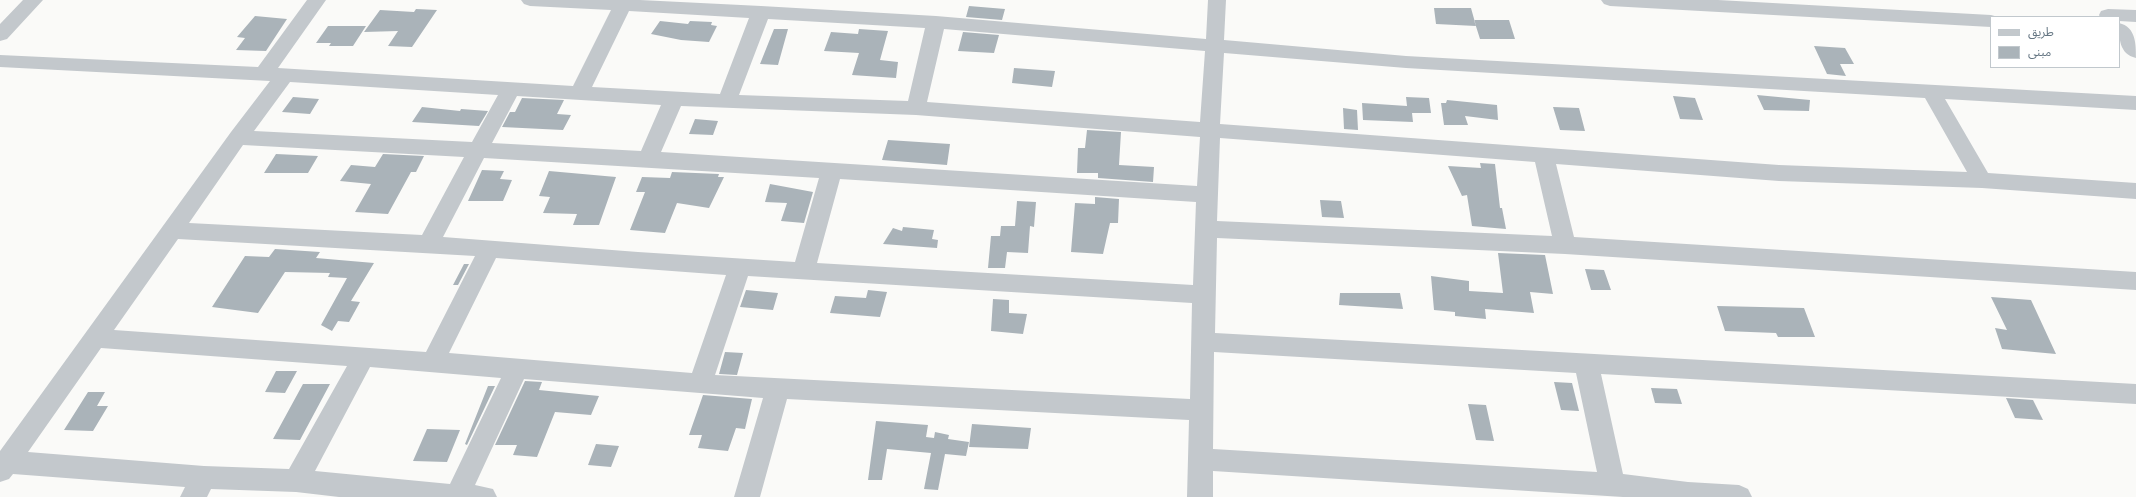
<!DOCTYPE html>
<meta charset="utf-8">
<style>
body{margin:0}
#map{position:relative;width:2136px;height:497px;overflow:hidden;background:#fafaf8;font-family:"Nunito Sans","Noto Sans Arabic",sans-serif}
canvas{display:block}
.legend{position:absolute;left:1990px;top:16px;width:130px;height:52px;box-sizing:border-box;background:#fff;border:1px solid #c1c8cd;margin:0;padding:5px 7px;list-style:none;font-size:12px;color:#657683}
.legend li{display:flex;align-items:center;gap:8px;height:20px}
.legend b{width:20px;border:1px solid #c1c8cd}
</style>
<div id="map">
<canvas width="2136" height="497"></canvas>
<ul class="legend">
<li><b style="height:5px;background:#c3c8cc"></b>طريق</li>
<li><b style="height:11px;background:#aab3b9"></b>مبنى</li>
</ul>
</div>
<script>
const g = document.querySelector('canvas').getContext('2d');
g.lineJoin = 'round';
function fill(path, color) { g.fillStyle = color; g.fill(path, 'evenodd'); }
const building = new Path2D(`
 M969 6 1005 9 1002 20 966 17Z
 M1434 8H1471L1476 26 1436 24Z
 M416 9 437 10 412 47 388 46 398 31 364 32 380 10 414 12Z
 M255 16 287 19 266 51 236 50 245 38 237 37Z
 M1474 20H1509L1515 39H1480Z
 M660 21 688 24 690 21 712 22 711 25 717 26 709 42 681 40 651 34Z
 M328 26H366L353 46H329L331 43H316Z
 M774 29H788L778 65 760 64Z
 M859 29 888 31 880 60 898 62 896 78 852 75 859 53 824 51 831 32 858 34Z
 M963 32 999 35 994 53 958 51Z
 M1814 46 1845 48 1854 64H1840L1846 76 1827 74Z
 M1014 68 1055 71 1052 87 1012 83Z
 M1757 95 1810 100 1809 111 1764 110Z
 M1673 96 1695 98 1703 120 1680 119Z
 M293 97 319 99 310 114 282 112Z
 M1406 97 1429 98 1431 113H1412L1413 122 1363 120 1362 103 1407 106Z
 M522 98 564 100 557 114 571 115 563 130 502 127 510 112H515Z
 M1447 100 1497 105 1498 120 1465 116 1468 125H1444L1441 103H1446Z
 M422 107 460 111 461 109 488 111 479 126 412 122Z
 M1553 107 1579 108 1585 131 1560 130Z
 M1343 108 1357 110 1358 130 1344 129Z
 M695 119 718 121 713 135 689 134Z
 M1087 130 1121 132 1119 165 1154 167 1153 182 1098 178V173H1077L1078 148H1085Z
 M888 140 950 144 947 165 882 160Z
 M276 154 318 156 308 173H264Z
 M383 154 424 156 416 172H411L388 214 355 212 371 184 340 181 351 165 375 167Z
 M1480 163 1495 164 1500 208H1502L1506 229 1472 226 1467 195 1462 196 1448 166 1481 168Z
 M482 170 504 171 500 179 512 180 503 201H468Z
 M549 171 616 177 599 225H573L577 214 543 213 550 197 539 196Z
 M672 172 719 174 718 177H724L709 208 677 203 665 233 630 230 645 192H636L642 177 670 178Z
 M770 184 813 192 804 223 781 221 787 203 765 202Z
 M1095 197 1119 199 1118 223H1110L1103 254 1071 252 1075 203 1095 204Z
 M1320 200 1341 201 1344 218 1322 217Z
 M1017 201 1036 202 1034 227 1030 226 1028 253 1007 252 1005 268H988L991 236H1000L1001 226H1015Z
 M903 227 934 230 932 239 938 240 937 248 883 244 893 228 902 231Z
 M275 249 320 252 316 258 374 263 351 301 360 302 349 322 338 321 332 331 321 325 347 278 328 277 330 273 285 272 258 313 212 307 245 256 269 257Z
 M1498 253 1545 255 1553 294 1530 292 1534 313 1485 309 1486 319 1455 316V312L1434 310 1431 276 1469 281V291L1503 293Z
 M464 264H469L458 285H453Z
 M1585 269 1604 270 1611 290H1591Z
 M746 290 778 293 773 310 740 307Z
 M868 290 887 292 880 317 830 313 835 296 866 298Z
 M1340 293H1400L1403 309 1339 305Z
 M1991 297 2031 300 2056 354 2002 349 1995 328 2007 330Z
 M993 299 1009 300V313L1027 314 1023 334 991 331Z
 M1717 306 1804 308 1815 337H1778L1776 333 1725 331Z
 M725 352 743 353 737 375 719 374Z
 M276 371H297L285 393 265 392Z
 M525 381 542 382 539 390 599 396 591 415 555 412 537 457 513 455 517 445H495Z
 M1554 382 1572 383 1579 411 1561 410Z
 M303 384H330L300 440 273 439Z
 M488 386H495L467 445 465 444Z
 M1651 388 1677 389 1682 404 1655 403Z
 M88 392H105L97 406H108L93 431 64 430Z
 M703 395 752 399 745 429 736 428 728 451 698 448 702 435H689Z
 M2006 398 2033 400 2043 420 2015 418Z
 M1468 404 1486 405 1494 441 1476 440Z
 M876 421 928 425 926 437 934 438 935 432 949 435 948 439 969 442 966 456 945 454 938 490 924 489 931 453 887 449 882 480H868Z
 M972 424 1031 428 1028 449 969 447Z
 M427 429 460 430 447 462 413 461Z
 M596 444 619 446 611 467 588 465Z`);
const minor = new Path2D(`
 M23 0H43L7 39 0 41V24Z
 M307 0H326L278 68 573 86 611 10 530 6 524 4 521 0H640L761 6 936 16 1206 39 1208 0H1226L1224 40 1406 56 2136 96V110L1945 99 1988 173 2136 183V199L1982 188 1779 181 1556 164 1574 237 2136 272V290L1565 254 1217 238 1215 333 2136 384V404L1601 374 1623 474 1688 482 1739 485 1748 489 1752 497H1623L1213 471V497H1187L1189 420 787 399 760 497H734L763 398 524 379 475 485 493 489 497 497H339L296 492 211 489 207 497H180L185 487 13 474 9 479 0 482V451L231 132 270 81 0 67V55L258 67ZM629 11 749 18 720 94 592 87ZM768 19 925 28 908 101 739 95ZM944 29 1205 51 1200 122 927 102ZM1224 53 1406 68 1925 98 1967 172 1779 165 1220 124ZM290 82 498 95 472 142 254 131ZM517 96 661 105 641 151 492 143ZM681 106 916 115 1200 137 1197 186 661 152ZM1220 138 1535 162 1552 236 1217 221ZM243 145 464 157 422 235 189 223ZM484 158 819 178 795 262 638 252 443 237ZM840 179 1196 202 1193 285 817 263ZM178 239 475 256 426 352 114 330ZM496 258 726 275 692 373 449 353ZM748 276 1192 303 1190 399 715 375ZM101 348 347 366 289 469 204 466 28 452ZM1214 352 1576 373 1597 472 1213 449ZM370 367 501 378 450 484 315 471Z
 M1601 0H1718L1991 15 1998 17H1991V27L1610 6 1604 4Z
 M2108 9 2136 10V22L2119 21V17H2100L2099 15 2101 11Z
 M2119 23C2136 27 2136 44 2136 58 2119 54 2119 38 2119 23Z`);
fill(building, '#aab3b9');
fill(minor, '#c3c8cc');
</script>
